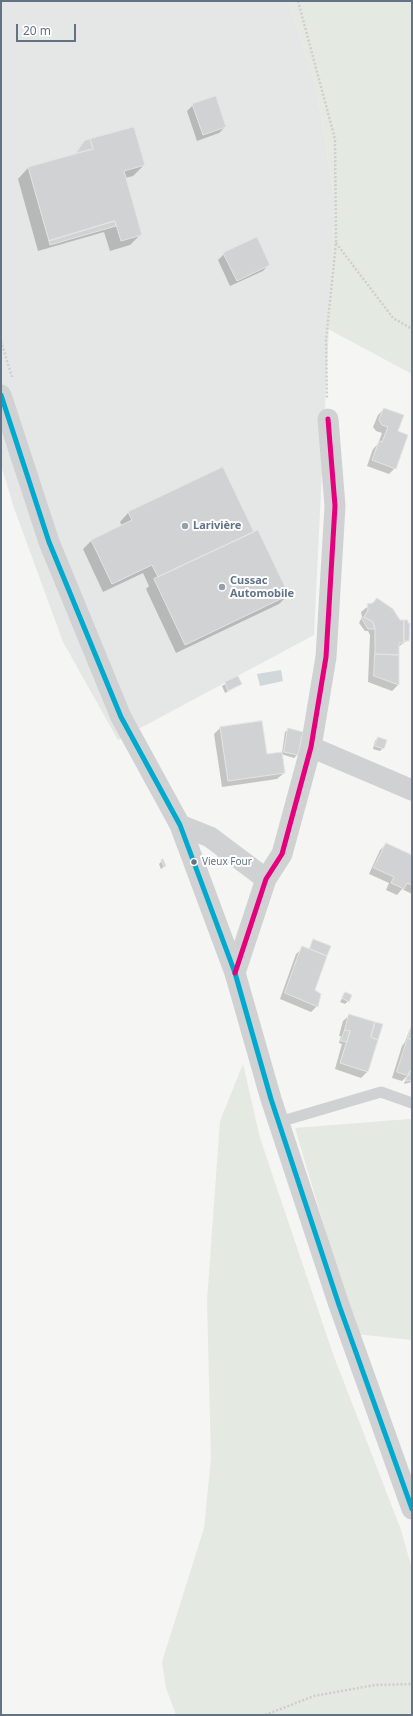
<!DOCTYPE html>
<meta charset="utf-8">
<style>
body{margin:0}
#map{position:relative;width:413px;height:1716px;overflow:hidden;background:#f5f5f3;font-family:"Noto Sans",sans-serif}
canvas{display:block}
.frame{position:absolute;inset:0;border:2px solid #627386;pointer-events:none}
.scale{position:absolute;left:16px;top:24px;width:60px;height:18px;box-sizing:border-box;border:2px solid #627386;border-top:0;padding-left:5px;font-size:12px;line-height:14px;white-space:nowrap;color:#627386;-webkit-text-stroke:3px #fff;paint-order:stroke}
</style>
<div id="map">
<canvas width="413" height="1716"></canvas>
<div class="frame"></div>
<div class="scale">20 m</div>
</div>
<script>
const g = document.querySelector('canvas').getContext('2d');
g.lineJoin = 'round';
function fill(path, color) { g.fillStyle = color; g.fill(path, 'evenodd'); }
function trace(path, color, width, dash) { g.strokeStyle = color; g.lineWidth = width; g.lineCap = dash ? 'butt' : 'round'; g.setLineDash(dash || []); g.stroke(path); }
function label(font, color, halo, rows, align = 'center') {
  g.font = font + ' "Noto Sans",sans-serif'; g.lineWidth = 4; g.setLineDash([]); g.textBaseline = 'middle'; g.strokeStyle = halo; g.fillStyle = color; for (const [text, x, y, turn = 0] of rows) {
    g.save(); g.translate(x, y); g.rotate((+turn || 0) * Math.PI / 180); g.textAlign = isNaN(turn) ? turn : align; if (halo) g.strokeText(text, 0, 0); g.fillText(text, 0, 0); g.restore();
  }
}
const built = new Path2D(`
 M1 1H288L317 89 335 203 314 635 118 740 63 642 14 508 1 465Z`);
const green = new Path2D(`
 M288 1H412V374L328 329 335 203 317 89Z
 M243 1064 260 1138 333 1354 401 1530 412 1569V1715H176L166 1688 162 1662 204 1528 211 1459 207 1301 220 1121Z
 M409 1119 412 1120V1340L356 1334 295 1128Z`);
const water = new Path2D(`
 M281 670 283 681 260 686 257 674Z`);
const shadow = new Path2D(`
 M193 105 225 127 219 133 197 141 187 111Z
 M85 142 144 165 133 176 125 178 141 234 130 245 110 251 104 232 38 251 18 179 28 168 76 154Z
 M224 254 269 264 263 271 230 286 218 260Z
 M384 409 397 432 395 468 389 474 367 466 373 449 378 444 382 433 376 431 373 427 378 415Z
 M222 468 253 534 288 595 279 604 176 653 146 589 149 586 143 573 103 592 83 549 92 540 122 526 120 522 128 513Z
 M377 599 408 640 398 647V685L392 691 368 682 370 635 368 631H365L359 623 362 617 361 612Z
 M238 677 241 684 225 693 222 686Z
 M220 728 266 755 282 753 285 732 288 730 302 733 297 755 294 758 281 754 284 773 277 779 222 787 214 734Z
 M378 738 383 748 380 751 373 749 375 741Z
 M386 844 412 856V894L402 889 397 895 386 890 389 883 369 874 380 850Z
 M221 855 223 861 217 865 214 859Z
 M162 861 165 866 161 869 159 864Z
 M313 941 330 947 314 990 317 1006 311 1012 280 999 296 954 303 948 308 950Z
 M345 993 348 1001 345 1004 340 1002Z
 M350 1015 368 1071 361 1078 335 1069 342 1044 339 1043 341 1036H339L343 1021Z
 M412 1028V1082L404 1084 407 1076 402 1081 392 1078 402 1046 405 1042 409 1031Z`);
const building = new Path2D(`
 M216 96 226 127 203 135 192 104Z
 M134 127 145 165 124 171 142 235 121 241 115 221 49 241 28 167 93 149 90 139Z
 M90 139 93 149 76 153 84 141Z
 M115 221 116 226 50 245 49 241Z
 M257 237 270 265 237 281 223 253Z
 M384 408 404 415 398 431 408 435 396 469 372 460 379 441 382 442 388 427 382 425 379 420Z
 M223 467 254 532 158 577 152 565 112 584 91 540 132 520 128 512Z
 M258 530 289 595 185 645 154 579Z
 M377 598 393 609 400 620H404V643H399V655L375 654V629L373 622 364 617 368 610 367 604 373 603Z
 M364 617 373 622 375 629H368L362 619Z
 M404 620H408V623H410L409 641H404Z
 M375 654 399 655V685L374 676Z
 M238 676 242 684 228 691 225 682Z
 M262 721 267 754 282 752 285 773 228 781 220 727Z
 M288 728 303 732 298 755 284 752Z
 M378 737 387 740 384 749 375 746Z
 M386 843 412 855V885L407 883 404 889 391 883 394 877 374 868Z
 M221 853 224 861 220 863 217 855Z
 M163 859 166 866 164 867 161 860Z
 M313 939 331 946 327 956 310 949Z
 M302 946 327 956 315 990 321 994 318 1007 285 993Z
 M345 992 352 995 349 1002 342 998Z
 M349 1014 375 1022 371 1037 378 1040 368 1072 340 1063 350 1031 345 1030Z
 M375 1022 383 1024 378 1040 371 1037Z
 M411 1027H412V1040L408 1038Z
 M345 1030 350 1031 347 1042 341 1041Z
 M408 1038 412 1040V1072L410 1071 409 1076 397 1072Z
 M410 1071 412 1072V1081H406Z`);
const path = new Path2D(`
 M298 1 335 139 336 243 326 340 327 399
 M336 243 393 318 412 329
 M1 341 12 377
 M265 1715 314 1696 375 1685 412 1684`);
const service = new Path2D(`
 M279 1122 381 1092 412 1103`);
const minor = new Path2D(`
 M1 395 49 542 121 717 180 825 235 973 271 1099 339 1305 412 1509
 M311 747 412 790
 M180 825 210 837 266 879
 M235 973 266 879 282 854 311 747 326 657 335 506 328 419`);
const bus1 = new Path2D(`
 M1 395 49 542 121 717 180 825 235 973 271 1099 339 1305 412 1509`);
const bus2 = new Path2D(`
 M235 973 266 879 282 854 311 747 326 657 335 506 328 419`);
const markers = [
 [185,526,4,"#95a0ac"],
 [222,587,4,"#95a0ac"],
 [194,862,3.5,"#627386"]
];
const busNames = [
 ["Vieux Four",202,862]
];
const poiNames = [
 ["Larivière",193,526],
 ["Cussac",230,581],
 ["Automobile",230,594]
];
fill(built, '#e5e7e6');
fill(green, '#e4e9e1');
fill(water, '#d1d8da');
fill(shadow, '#0003');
fill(building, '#d1d2d3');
trace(building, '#e4e4e3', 1);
trace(path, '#cecece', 2.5, [2, 2]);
trace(service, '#d0d1d2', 11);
trace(minor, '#d0d1d2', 21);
trace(bus1, '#00a9ce', 5);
trace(bus2, '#e5007d', 5);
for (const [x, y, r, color] of markers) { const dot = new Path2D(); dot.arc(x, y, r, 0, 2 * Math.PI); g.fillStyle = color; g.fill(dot); trace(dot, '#fff', 1.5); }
label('10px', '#627386', '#fff', busNames, 'left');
label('bold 11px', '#627386', '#fff', poiNames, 'left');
</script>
